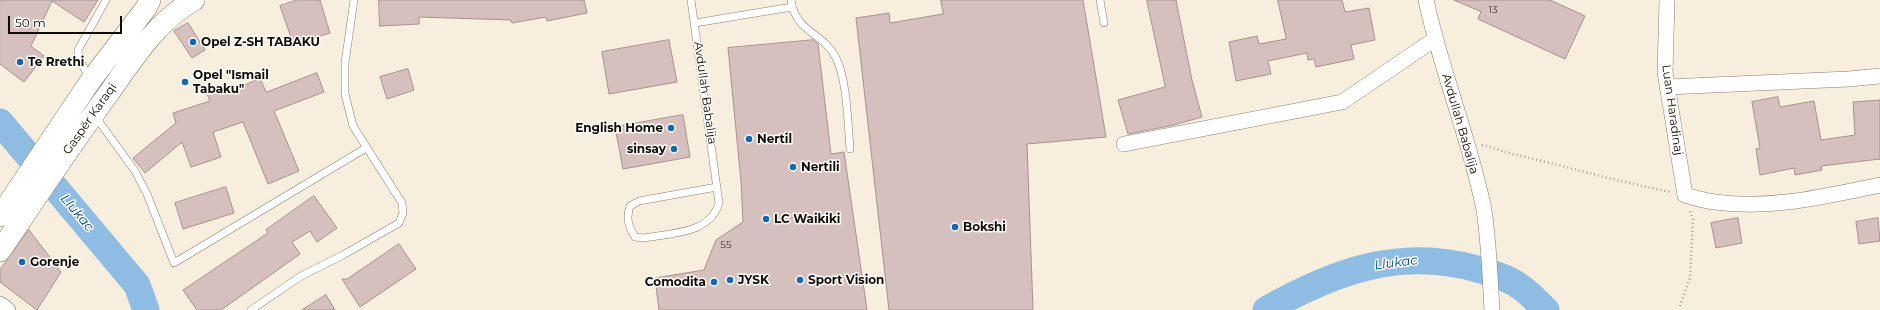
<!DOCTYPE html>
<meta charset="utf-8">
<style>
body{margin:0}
#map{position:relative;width:1880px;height:310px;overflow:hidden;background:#f7eedd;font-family:Montserrat,sans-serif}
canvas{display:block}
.scale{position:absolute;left:8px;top:16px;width:114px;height:18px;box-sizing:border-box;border:2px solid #0f0c07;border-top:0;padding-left:5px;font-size:12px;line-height:14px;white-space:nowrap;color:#0f0c07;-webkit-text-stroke:3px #fefcf9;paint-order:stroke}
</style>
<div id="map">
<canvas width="1880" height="310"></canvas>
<div class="scale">50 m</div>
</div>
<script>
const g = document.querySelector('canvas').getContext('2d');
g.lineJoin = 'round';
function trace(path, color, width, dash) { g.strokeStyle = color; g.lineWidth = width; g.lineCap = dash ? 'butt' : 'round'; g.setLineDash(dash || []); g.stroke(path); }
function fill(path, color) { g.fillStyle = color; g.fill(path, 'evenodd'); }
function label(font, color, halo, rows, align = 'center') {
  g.font = font + ' Montserrat,sans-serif'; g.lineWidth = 3; g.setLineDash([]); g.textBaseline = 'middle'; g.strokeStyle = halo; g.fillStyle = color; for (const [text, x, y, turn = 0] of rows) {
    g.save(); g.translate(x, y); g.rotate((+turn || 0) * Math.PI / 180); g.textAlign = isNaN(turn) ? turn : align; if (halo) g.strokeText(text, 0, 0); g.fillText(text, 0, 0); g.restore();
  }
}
const river = new Path2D(`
 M0 122 137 285 146 310
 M1266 310C1333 272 1399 247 1477 269 1491 273 1507 277 1519 286 1529 292 1537 302 1546 310`);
const building = new Path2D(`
 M0 0H98L84 22 52 1 31 46 44 56 24 82 0 64Z
 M297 0H320L330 33 314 38 313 36 293 43 280 6Z
 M379 0H584L587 13 547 21 546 17 512 23 511 20 419 17V24L380 26Z
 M941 0H1083L1106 137 1027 144 1033 310H889L856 18 889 13 890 23 943 14Z
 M1147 0H1176L1192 80 1202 117 1174 125 1128 134 1118 100 1165 87Z
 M1278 0H1342L1345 12 1369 8 1375 40 1351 45 1354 59 1316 67 1314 59 1308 60 1307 53 1268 61 1271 74 1236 81 1229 42 1257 36 1259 44 1286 39Z
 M1454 0H1550L1585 16 1565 59 1478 19 1481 12Z
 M188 23 205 50 192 58 174 31Z
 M669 40 677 82 609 94 602 52Z
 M813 40 818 44 831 154 844 152 867 310H659L655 278 704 270 716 240 743 222 741 181 728 48Z
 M408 69 414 90 387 99 380 77Z
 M317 73 324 92 274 111 299 171 268 184 243 122 213 132 221 157 191 167 182 142 145 173 133 158 176 123 173 113 210 101 207 94 232 85 234 90 260 78 266 92Z
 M1778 97 1780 107 1814 101 1821 140 1855 135 1853 102 1880 100V159L1821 166 1822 170 1795 175 1794 168 1760 175 1756 149 1760 148 1752 102Z
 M683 115 690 157 623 169 615 127Z
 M226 187 234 213 183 229 175 203Z
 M314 196 337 228 317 242 310 231 292 242 300 254 221 310H197L183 290 268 233 266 230Z
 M1738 218 1742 243 1716 248 1711 223Z
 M1878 218 1880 241 1859 244 1856 222Z
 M29 230 61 272 37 310 0 282V270Z
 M399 244 416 269 360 307 342 279H347Z
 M326 295 335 310H302Z`);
const path = new Path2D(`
 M1482 145C1494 147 1505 153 1517 155 1569 167 1619 182 1671 192
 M1680 306 1690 278 1693 219 1690 211`);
const lane = new Path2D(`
 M691 0 719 203C710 234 672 233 644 238L635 237C628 226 626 218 630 206L639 201 717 187
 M791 0C796 33 822 32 835 56 847 77 848 124 850 149
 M1100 0 1104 23
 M695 23 792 7
 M89 77 79 59 78 50 106 0
 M95 116 135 171 147 194 174 263 366 148
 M251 310 301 276 343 255 399 223 403 213 402 203 353 126 345 94V63L354 0`);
const street = new Path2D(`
 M1426 0C1441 71 1470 139 1484 210 1489 243 1490 277 1492 310
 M1667 0 1665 72 1685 195C1695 198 1705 201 1715 202 1770 210 1826 196 1880 185
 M1667 87 1849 79 1880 76
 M1124 144 1342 102 1435 39
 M0 304 8 310`);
const secondary = new Path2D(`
 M0 216 91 80 146 8 150 0
 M0 251C36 198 71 145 109 93 133 59 157 21 194 0`);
const markers = [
 [193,42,4,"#1466b4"],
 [20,62,4,"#1466b4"],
 [185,82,4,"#1466b4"],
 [671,128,4,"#1466b4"],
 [749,139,4,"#1466b4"],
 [674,149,4,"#1466b4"],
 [793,167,4,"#1466b4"],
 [766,219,4,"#1466b4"],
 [955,227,4,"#1466b4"],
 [22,262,4,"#1466b4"],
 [730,280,4,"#1466b4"],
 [800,280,4,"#1466b4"],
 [714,282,4,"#1466b4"]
];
const numberNames = [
 ["13",1493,10],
 ["55",726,245]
];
const poiNames = [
 ["Opel Z-SH TABAKU",201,42],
 ["Te Rrethi",28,62],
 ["Opel \"Ismail",193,75],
 ["Tabaku\"",193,89],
 ["English Home",663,128,"right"],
 ["Nertil",757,139],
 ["sinsay",666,149,"right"],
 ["Nertili",801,167],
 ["LC Waikiki",774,219],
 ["Bokshi",963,227],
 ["Gorenje",30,262],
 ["JYSK",738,280],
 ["Sport Vision",808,280],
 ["Comodita",706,282,"right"]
];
const streetNames = [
 ["Avdullah Babalija",705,93,82],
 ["Luan Haradinaj",1672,110,82],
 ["Gaspër Karaqi",90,119,-55],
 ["Avdullah Babalija",1460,124,74]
];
const waterNames = [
 ["Llukac",77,213,50],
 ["Llukac",1396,263,-7]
];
trace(river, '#8fbce3', 27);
fill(building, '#d6c0be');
trace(building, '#a6918f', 1);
trace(lane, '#877f6f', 8);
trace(street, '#877f6f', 16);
trace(secondary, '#877f6f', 22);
trace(path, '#a69f92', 2.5, [1, 3]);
trace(lane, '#fff', 7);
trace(street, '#fff', 15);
trace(secondary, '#fff', 21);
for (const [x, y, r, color] of markers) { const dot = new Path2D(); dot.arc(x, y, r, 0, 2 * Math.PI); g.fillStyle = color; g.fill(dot); trace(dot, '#fefcf9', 1.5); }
label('10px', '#413935', null, numberNames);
label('bold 12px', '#0f0c07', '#fefcf9', poiNames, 'left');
label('12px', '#0f0c07', '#fefcf9', streetNames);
label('italic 13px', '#004e7e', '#fefcf9', waterNames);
</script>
